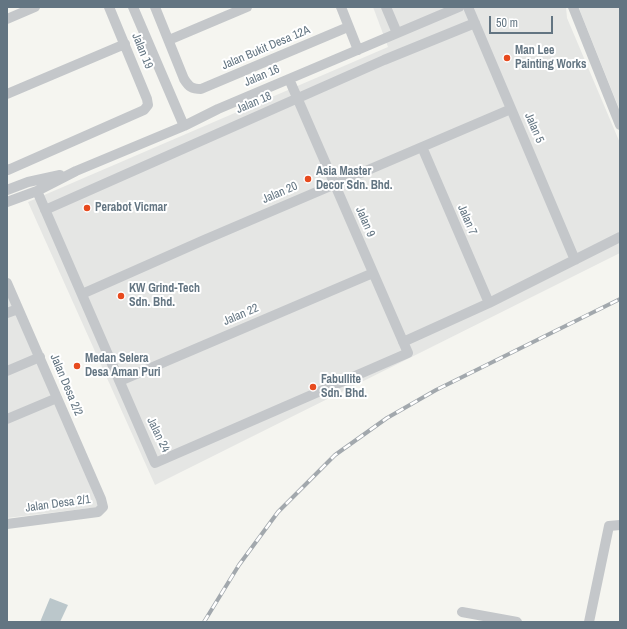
<!DOCTYPE html>
<style>
body{margin:0}
#map{position:relative;width:627px;height:629px;overflow:hidden;background:#f5f5f0;font-family:"Archivo Narrow",sans-serif}
canvas{display:block}
.frame{position:absolute;inset:0;border:8px solid #637582;pointer-events:none}
.scale{position:absolute;left:489px;top:16px;width:64px;height:18px;box-sizing:border-box;border:2px solid #637582;border-top:0;padding-left:5px;font-size:12px;line-height:14px;white-space:nowrap;color:#637582;-webkit-text-stroke:3px #fff;paint-order:stroke}
</style>
<div id="map">
<canvas width="627" height="629"></canvas>
<div class="frame"></div>
<div class="scale">50 m</div>
</div>
<script>
const g = document.querySelector('canvas').getContext('2d');
g.lineJoin = 'round';
function fill(path, color) { g.fillStyle = color; g.fill(path, 'evenodd'); }
function trace(path, color, width, dash) { g.strokeStyle = color; g.lineWidth = width; g.lineCap = dash ? 'butt' : 'round'; g.setLineDash(dash || []); g.stroke(path); }
function label(font, color, halo, rows, align = 'center') {
  g.font = font + ' "Archivo Narrow",sans-serif'; g.lineWidth = 4; g.setLineDash([]); g.textBaseline = 'middle'; g.strokeStyle = halo; g.fillStyle = color; for (const [text, x, y, turn = 0] of rows) {
    g.save(); g.translate(x, y); g.rotate((+turn || 0) * Math.PI / 180); g.textAlign = isNaN(turn) ? turn : align; if (halo) g.strokeText(text, 0, 0); g.fillText(text, 0, 0); g.restore();
  }
}
const built = new Path2D(`
 M373 7H566L567 18 620 143V253L155 485 28 202 388 47Z
 M579 7H620V111L580 11Z
 M7 288 99 507 7 518Z`);
const water = new Path2D(`
 M50 598 68 605 60 622H40Z`);
const minor = new Path2D(`
 M133 7 184 126
 M155 7 184 79C189 87 192 89 201 89L348 27
 M341 7 358 50
 M386 7 397 33
 M468 7 575 260
 M573 7 620 125
 M7 19 35 7
 M169 40 247 7
 M7 94 125 44
 M422 147 489 303
 M7 169 8 170 144 110 148 105 147 99 109 7
 M7 190 28 182 60 175
 M37 191 155 463 408 353 289 79
 M7 202 37 191 76 171 184 126 218 109 459 7
 M45 210 384 60 475 23
 M7 283 101 499 103 507 98 512 7 524
 M82 294 204 240 511 109
 M7 313 18 309
 M403 342 489 303 620 237
 M7 371 40 357
 M120 381 373 273
 M7 419 57 398
 M462 612 517 622
 M589 622 609 526 620 525`);
const rail = new Path2D(`
 M204 622 239 565 278 512 335 455 387 418 436 390 620 299`);
const markers = [
 [507,58,4,"#e74a1e"],
 [308,179,4,"#e74a1e"],
 [87,208,4,"#e74a1e"],
 [121,296,4,"#e74a1e"],
 [77,366,4,"#e74a1e"],
 [313,387,4,"#e74a1e"]
];
const streetNames = [
 ["Jalan Bukit Desa 12A",266,48,-23],
 ["Jalan 19",142,51,68],
 ["Jalan 16",262,76,-23],
 ["Jalan 18",254,103,-23],
 ["Jalan 5",534,128,67],
 ["Jalan 20",280,193,-23],
 ["Jalan 7",467,220,67],
 ["Jalan 9",365,222,67],
 ["Jalan 22",241,315,-23],
 ["Jalan Desa 2/2",66,385,67],
 ["Jalan 24",158,435,64],
 ["Jalan Desa 2/1",58,504,-8]
];
const poiNames = [
 ["Man Lee",515,51],
 ["Painting Works",515,65],
 ["Asia Master",316,172],
 ["Decor Sdn. Bhd.",316,186],
 ["Perabot Vicmar",95,208],
 ["KW Grind-Tech",129,289],
 ["Sdn. Bhd.",129,303],
 ["Medan Selera",85,359],
 ["Desa Aman Puri",85,373],
 ["Fabullite",321,380],
 ["Sdn. Bhd.",321,394]
];
fill(built, '#e5e6e4');
fill(water, '#bbc7cb');
trace(minor, '#c4c7ca', 10);
trace(rail, '#a2a8ad', 4);
trace(rail, '#fff', 2.5, [8]);
for (const [x, y, r, color] of markers) { const dot = new Path2D(); dot.arc(x, y, r, 0, 2 * Math.PI); g.fillStyle = color; g.fill(dot); trace(dot, '#fff', 1.5); }
label('12px', '#637582', '#fff', streetNames);
label('bold 12px', '#637582', '#fff', poiNames, 'left');
</script>
